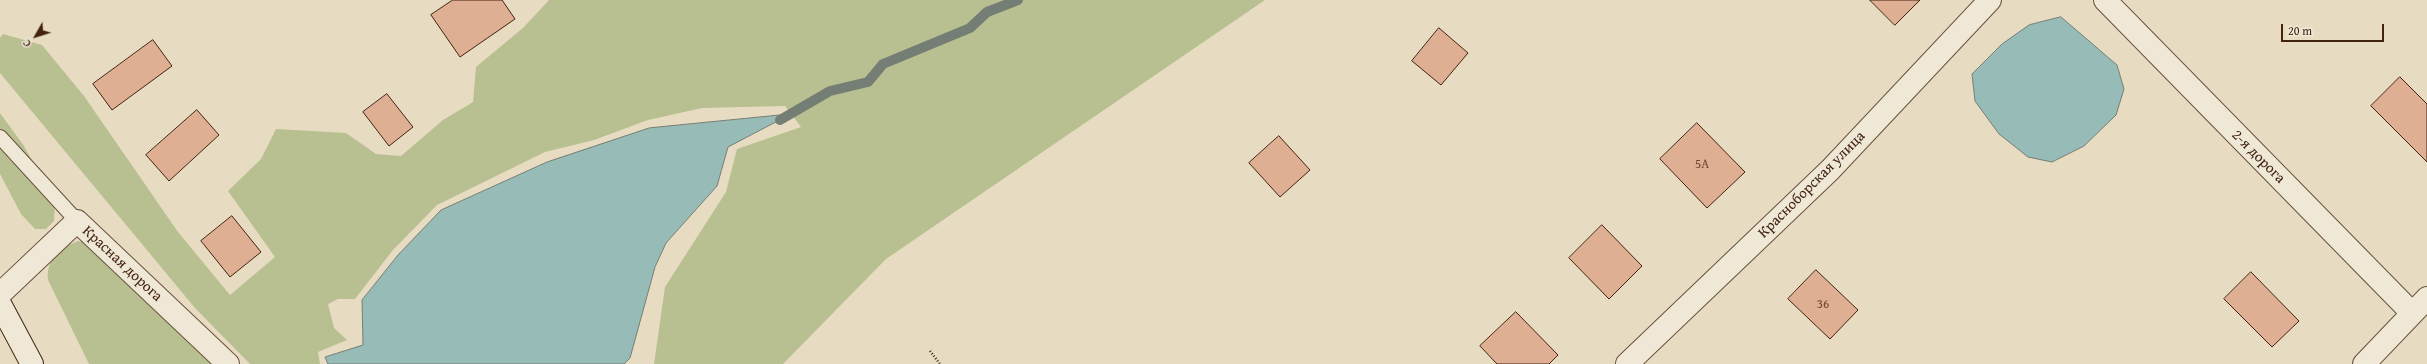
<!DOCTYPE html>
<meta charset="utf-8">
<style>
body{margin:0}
#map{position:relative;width:2427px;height:364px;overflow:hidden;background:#e7dcc1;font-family:"Gentium Book Plus",serif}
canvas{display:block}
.north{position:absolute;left:16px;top:16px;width:40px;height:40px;-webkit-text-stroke:3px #efe8d7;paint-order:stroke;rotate:231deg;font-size:11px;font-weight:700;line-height:16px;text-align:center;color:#422310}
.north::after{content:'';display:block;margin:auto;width:14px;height:18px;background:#422310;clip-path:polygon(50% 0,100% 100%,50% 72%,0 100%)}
.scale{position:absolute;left:2281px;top:24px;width:103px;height:18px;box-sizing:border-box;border:2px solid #422310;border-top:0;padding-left:5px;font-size:12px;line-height:14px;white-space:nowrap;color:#422310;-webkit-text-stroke:3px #efe8d7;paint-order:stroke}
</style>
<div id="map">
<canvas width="2427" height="364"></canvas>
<div class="north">С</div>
<div class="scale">20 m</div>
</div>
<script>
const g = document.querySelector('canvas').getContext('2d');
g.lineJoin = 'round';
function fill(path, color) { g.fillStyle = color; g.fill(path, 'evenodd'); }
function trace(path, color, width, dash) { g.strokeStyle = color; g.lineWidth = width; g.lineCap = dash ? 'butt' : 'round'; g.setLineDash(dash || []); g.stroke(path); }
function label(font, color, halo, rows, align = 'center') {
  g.font = font + ' "Gentium Book Plus",serif'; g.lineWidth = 3; g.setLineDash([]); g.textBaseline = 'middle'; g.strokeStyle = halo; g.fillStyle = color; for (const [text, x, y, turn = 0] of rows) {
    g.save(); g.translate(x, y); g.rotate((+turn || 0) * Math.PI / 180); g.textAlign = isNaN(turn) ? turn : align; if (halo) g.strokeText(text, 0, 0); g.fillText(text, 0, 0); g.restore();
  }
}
const green = new Path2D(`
 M549 0H1265L886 259 783 364H654L665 287 726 192 737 149 801 127 785 106 702 108 648 120 594 140 545 152 437 205 393 250 355 299H338L328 304 334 328 347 340 318 352 320 364H250L195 308 0 73V38L3 34 42 45 84 96 178 232 230 295 275 257 228 191 261 159 276 129 346 133 376 154 401 156 443 120 473 102 476 67 524 27Z
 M0 113 24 146 55 203 54 221 46 229H35L21 214 0 174Z
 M78 241 88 243 141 289 211 364H89L48 280C46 259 59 249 78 241Z`);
const water = new Path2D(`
 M2061 17 2117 65 2124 89 2116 115 2084 146 2052 162 2028 157 1999 134 1975 101 1972 74 2002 44 2029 25Z
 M791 114 728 147 717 186 666 243 655 267 630 358 624 364H328L325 357 363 345 362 300 398 255 441 210 547 162 649 128Z`);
const stream = new Path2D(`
 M780 120 830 91 868 82 883 64 970 28 987 12 1018 0`);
const building = new Path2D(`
 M453 0H502L515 19 460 57 431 15Z
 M1870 0H1920L1895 25Z
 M1439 28 1468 53 1441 85 1412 61Z
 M153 40 172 66 112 110 93 84Z
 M2400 77 2427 104V162L2371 106Z
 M387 94 413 127 389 146 363 112Z
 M197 110 219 135 169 181 146 155Z
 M1697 123 1745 172 1707 208 1660 159Z
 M1279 136 1310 170 1280 197 1249 163Z
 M232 216 261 252 230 277 201 241Z
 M1602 225 1642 266 1609 299 1569 258Z
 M1816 270 1858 310 1830 339 1788 299Z
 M2251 272 2299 321 2272 347 2224 299Z
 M1516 312 1558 355 1549 364H1497L1480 346Z`);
const path = new Path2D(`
 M930 351 940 364`);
const service = new Path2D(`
 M0 137 77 221`);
const minor = new Path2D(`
 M2105 0 2412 313
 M0 294 77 221 228 364
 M1627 364 1830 170 1990 0
 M2364 364 2427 298`);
const secondary = new Path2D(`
 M0 304 32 364`);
const numberNames = [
 ["5А",1702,165],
 ["36",1823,305]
];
const streetNames = [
 ["2-я дорога",2258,157,45],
 ["Красноборская улица",1812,185,-45],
 ["Красная дорога",122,264,43]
];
fill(green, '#b8c091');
fill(water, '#97bbb6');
trace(water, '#757e74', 1);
trace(stream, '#757e74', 10);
fill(building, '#dfaf93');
trace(building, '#422310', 1);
trace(service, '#6b513c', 16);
trace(minor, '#6b513c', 24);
trace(secondary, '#422310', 24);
trace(path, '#422310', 2.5, [1, 2]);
trace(service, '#efe8d7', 14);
trace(minor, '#efe8d7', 22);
trace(secondary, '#efe8d7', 22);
label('13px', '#694631', null, numberNames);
label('15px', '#422310', '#efe8d7', streetNames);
</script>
